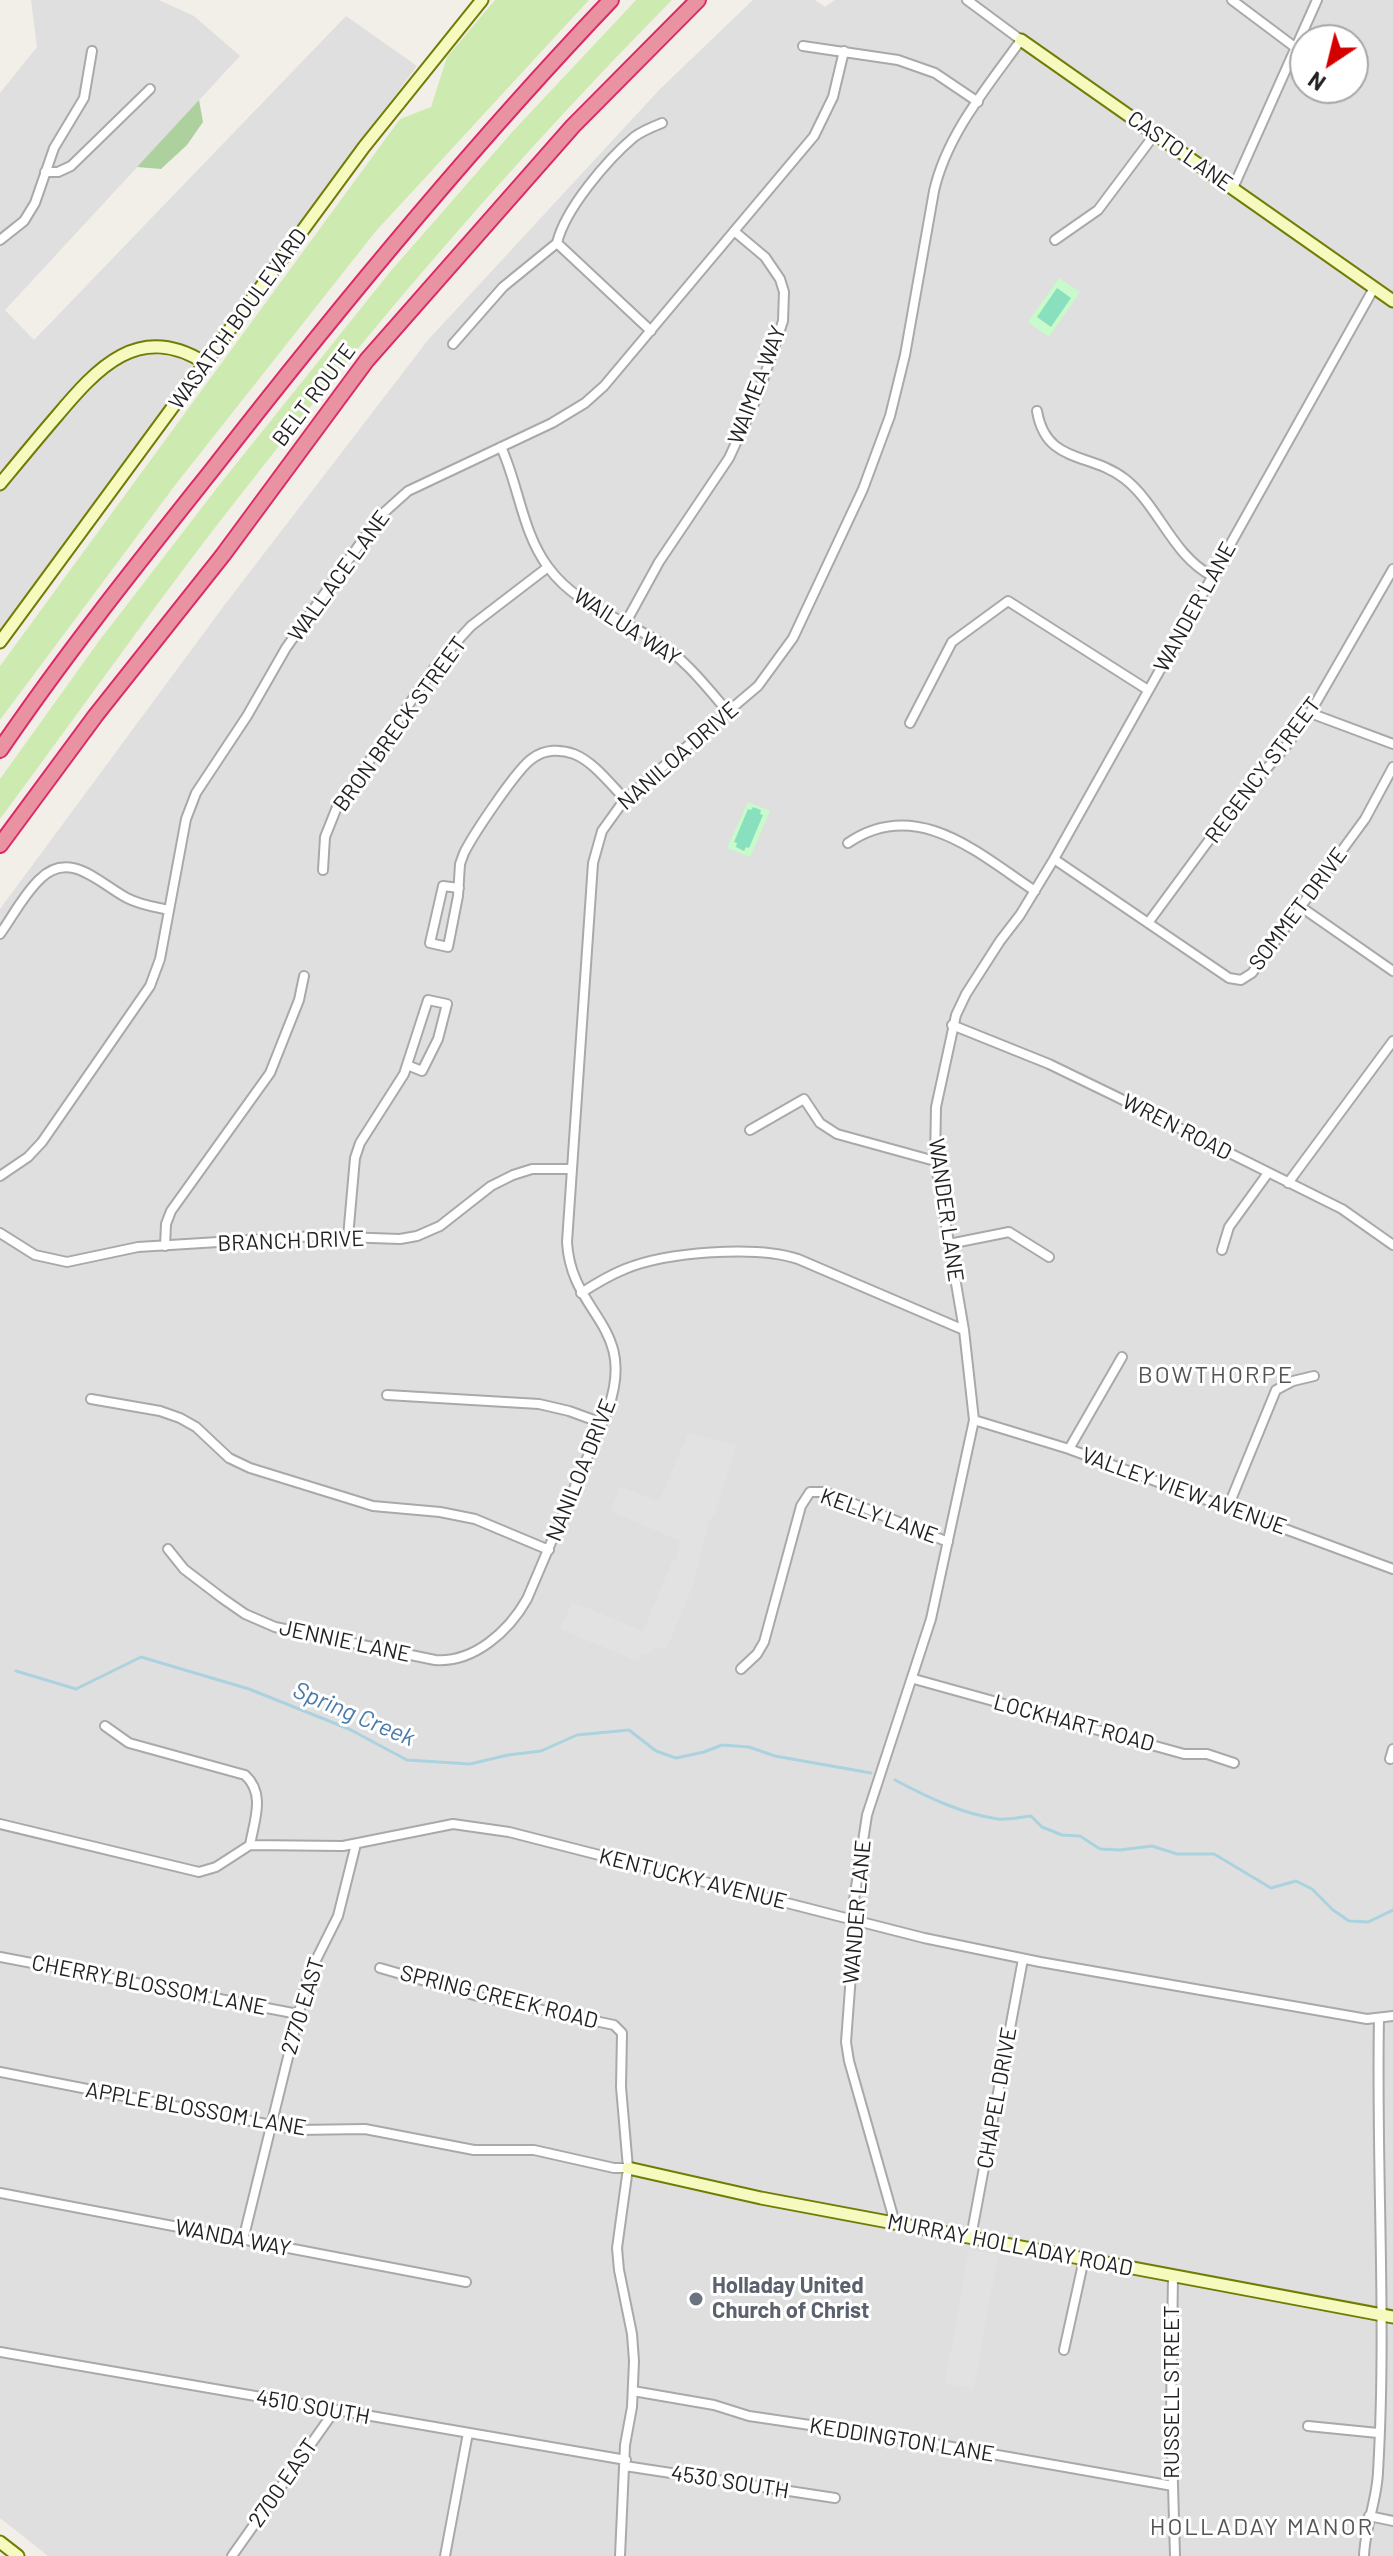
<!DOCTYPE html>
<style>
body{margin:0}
#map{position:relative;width:1393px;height:2556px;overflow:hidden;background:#f2efe9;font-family:Barlow,sans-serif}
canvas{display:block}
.north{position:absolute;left:1289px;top:24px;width:80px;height:80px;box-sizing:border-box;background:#fff;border:2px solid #a7a7a7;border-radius:50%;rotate:215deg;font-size:22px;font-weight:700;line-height:32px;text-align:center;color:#222}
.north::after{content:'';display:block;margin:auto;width:28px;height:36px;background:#d40000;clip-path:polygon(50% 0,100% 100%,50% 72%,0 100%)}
</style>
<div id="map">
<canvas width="1393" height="2556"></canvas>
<div class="north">N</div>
</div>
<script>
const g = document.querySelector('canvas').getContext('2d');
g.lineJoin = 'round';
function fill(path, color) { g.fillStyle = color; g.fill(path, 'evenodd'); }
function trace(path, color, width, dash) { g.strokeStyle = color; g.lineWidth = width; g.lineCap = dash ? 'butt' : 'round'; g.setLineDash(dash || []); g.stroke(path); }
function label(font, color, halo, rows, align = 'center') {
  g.font = font + ' Barlow,sans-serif'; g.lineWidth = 6; g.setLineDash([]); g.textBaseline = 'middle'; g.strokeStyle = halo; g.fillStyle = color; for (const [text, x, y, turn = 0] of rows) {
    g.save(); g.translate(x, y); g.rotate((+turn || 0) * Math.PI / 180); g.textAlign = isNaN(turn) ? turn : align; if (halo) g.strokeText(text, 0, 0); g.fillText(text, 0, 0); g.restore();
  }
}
const residential = new Path2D(`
 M31 0H159L194 16 240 56 5 310 34 340 346 16 417 66 0 630V93L37 47Z
 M753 0H815L825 7 835 0H1393V2556H48L0 2518V909L226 603 428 340 660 89ZM1305 40H1353V88H1305Z`);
const grass = new Path2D(`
 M495 0H589L376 231 176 484 0 720V666L400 119 431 107 447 57Z
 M636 0H672C523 151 384 312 253 479 165 590 84 706 0 819V779L99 641 220 484 390 272 514 130Z`);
const forest = new Path2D(`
 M199 100 203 122 187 145 161 169 137 167Z`);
const park = new Path2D(`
 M1059 278 1080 292 1049 337 1028 322Z
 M748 802 770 811 750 857 727 848Z`);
const pitch = new Path2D(`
 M1057 288 1071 298 1051 327 1037 317Z
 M753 807 761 810 760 814 763 815 749 848 746 847 744 851 736 847 737 843 734 842 748 809 751 810Z`);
const parking = new Path2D(`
 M688 1433 737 1445 715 1514 709 1521 694 1583 666 1650 655 1646 652 1653H642L639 1662 560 1629 572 1602 643 1631 671 1564 676 1559 681 1541 610 1511 620 1486 659 1502Z
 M969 2250 998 2255 974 2388 945 2383Z`);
const stream = new Path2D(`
 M16 1671 76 1689 141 1657 249 1689 349 1729 407 1760 470 1764 508 1755 541 1751 577 1735 629 1730 656 1751 676 1758 704 1752 722 1745 749 1747 775 1756 871 1773
 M895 1780C927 1797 962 1814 998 1819 1009 1820 1020 1817 1031 1816L1042 1827 1062 1835 1080 1836 1100 1849 1120 1850 1152 1846 1177 1854H1214L1271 1888 1296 1881 1312 1889 1333 1910 1349 1921 1368 1922 1393 1910`);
const street = new Path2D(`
 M1232 0 1296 48
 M803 46 898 60 935 73 978 102
 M45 172H58L71 166 150 89
 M1233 188 1317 0
 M0 240 24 221 35 203 54 148 84 98 92 51
 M1055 240 1098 210 1155 134
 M557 243C565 209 607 160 634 137 642 131 652 127 662 123
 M557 243 651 331
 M453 344 503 287 557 243
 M1037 411C1046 465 1091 452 1125 479 1159 506 1172 555 1212 576
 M501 447C519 486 522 532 548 567 575 604 616 616 654 639 684 658 705 685 728 712
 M625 624 659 562 729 458 758 395 783 321 784 292 780 279 765 257 734 231
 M1310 713 1393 744
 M910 723 952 642 1008 601 1148 690
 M848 843C917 796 979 854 1035 891
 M1054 859 1229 978 1241 980 1252 973 1365 819 1393 767
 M323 870 325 837 337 807 440 660 471 626 548 567
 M459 888 443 886 430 943 448 947 458 896 460 864 464 853C473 835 518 767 533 758 545 749 561 749 574 754 594 762 610 784 625 799
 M1301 907 1393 971
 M1148 923 1235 805 1287 745 1310 713 1393 569
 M0 934C13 916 24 894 40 879 70 849 100 884 127 898 140 905 155 907 169 910
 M952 1025 1049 1064 1115 1096 1342 1209 1393 1245
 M750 1130 804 1099 820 1123 837 1134 935 1161
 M0 1176 28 1157 42 1142 150 986 160 959 186 819 196 793 247 716 286 648 379 517 408 491 552 423 585 403 604 386 814 136 833 97 844 51
 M1288 1183 1393 1041
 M0 1233 35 1255 67 1262 138 1247 314 1236 400 1239 417 1236 440 1226 491 1186 513 1175 532 1169H571
 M348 1237 355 1158 360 1143 404 1074 428 1000 447 1004 438 1039 422 1071 407 1065
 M949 1244 1009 1232 1049 1257
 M165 1246 166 1224 171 1211 270 1073 299 1000 304 976
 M1222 1250 1229 1227 1268 1173
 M581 1293C595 1284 610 1275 625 1269 666 1252 756 1245 798 1259L964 1330
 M387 1395 539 1404 569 1411 602 1423
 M91 1399 160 1411 180 1418 196 1427 229 1458 250 1468 373 1506 440 1512 475 1519 549 1550
 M974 1420 1069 1449 1393 1569
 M1069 1449 1122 1357
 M1228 1507 1276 1390 1293 1381 1314 1376
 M168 1549 184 1569 222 1598 245 1614 275 1627 435 1660C474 1663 509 1631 527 1599L608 1409C638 1325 571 1315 567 1242L593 863 602 831 625 799 758 686 793 638 863 489 890 416 905 355 934 191C947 134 988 86 1021 40L967 0
 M741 1669 757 1654 764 1642 801 1506 810 1492H825L948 1542
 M914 1679 1184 1754H1207L1234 1763
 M105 1726 129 1743 245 1775C266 1794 254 1821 250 1845
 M1390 1759 1393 1749
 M0 1824 199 1872 216 1867 250 1845 343 1846 453 1824 509 1832 924 1938 1040 1962 1367 2019 1393 2016
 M0 1957 298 2014
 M380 1968 481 1997 614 2025 622 2033 621 2087 628 2168 617 2248 619 2270 632 2334 634 2361 632 2407 625 2445 620 2556
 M0 2072 297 2130 365 2129 474 2150H534L614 2168H628
 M0 2193 466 2282
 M895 2223 849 2061 846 2042 854 1934V1900L867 1815 931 1619 974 1420 964 1330 935 1161 936 1107 956 1015 966 994 1000 941 1020 915 1054 859 1374 288
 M971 2237 1023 1959
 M243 2240 308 1976 338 1916 356 1844
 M1173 2275 1171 2414 1175 2556
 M1064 2350 1084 2259
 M0 2352 626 2460
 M633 2391 714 2405 749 2416 918 2441 1173 2486
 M1308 2426 1378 2433
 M625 2466 835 2498
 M1369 2516 1393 2521
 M232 2556 335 2410
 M445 2556 468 2433
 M1364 2556C1365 2527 1377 2500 1378 2472 1387 2321 1376 2169 1379 2018`);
const secondary = new Path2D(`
 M1021 40 1393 301
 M0 484C19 461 37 439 56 417 97 368 139 321 205 363
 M0 642 364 147 482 0
 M628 2168 761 2198 1393 2317
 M0 2542 18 2556`);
const highway = new Path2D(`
 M0 750C66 653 139 562 212 470 338 308 469 149 611 0
 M0 845 96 715 223 555 367 360 573 126 698 0`);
const markers = [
 [696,2299,8,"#6b7280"]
];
const streetNames = [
 ["CASTO LANE",1180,151,35],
 ["WASATCH BOULEVARD",238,319,-54],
 ["WAIMEA WAY",757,385,-69],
 ["BELT ROUTE",314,395,-53],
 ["WALLACE LANE",339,576,-54],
 ["WANDER LANE",1195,607,-61],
 ["WAILUA WAY",627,627,33],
 ["BRON BRECK STREET",400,724,-54],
 ["NANILOA DRIVE",678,756,-41],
 ["REGENCY STREET",1263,770,-53],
 ["SOMMET DRIVE",1298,909,-53],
 ["WREN ROAD",1177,1127,27],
 ["WANDER LANE",946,1210,82],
 ["BRANCH DRIVE",291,1241,-2],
 ["NANILOA DRIVE",581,1470,-68],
 ["VALLEY VIEW AVENUE",1184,1491,20],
 ["KELLY LANE",879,1516,20],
 ["JENNIE LANE",345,1641,12],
 ["LOCKHART ROAD",1074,1723,15],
 ["KENTUCKY AVENUE",693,1879,14],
 ["WANDER LANE",857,1912,-85],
 ["CHERRY BLOSSOM LANE",149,1985,11],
 ["SPRING CREEK ROAD",499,1997,14],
 ["2770 EAST",303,2006,-73],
 ["CHAPEL DRIVE",997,2098,-80],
 ["APPLE BLOSSOM LANE",196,2109,10],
 ["WANDA WAY",233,2238,11],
 ["MURRAY HOLLADAY ROAD",1010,2245,11],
 ["RUSSELL STREET",1172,2392,-90],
 ["4510 SOUTH",313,2407,10],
 ["KEDDINGTON LANE",902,2440,9],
 ["4530 SOUTH",730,2482,9],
 ["2700 EAST",283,2483,-55]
];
const worshipNames = [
 ["Holladay United",712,2286],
 ["Church of Christ",712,2311]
];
const neighbourhoodNames = [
 ["BOWTHORPE",1216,1375],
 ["HOLLADAY MANOR",1262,2527]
];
const waterNames = [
 ["Spring Creek",354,1714,23]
];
fill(residential, '#e0dfdf');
fill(grass, '#cdebb0');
fill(forest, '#add19e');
fill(park, '#c8facc');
fill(pitch, '#88e0be');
fill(parking, '#e2e2e2');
trace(stream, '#aad3df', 3);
trace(street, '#a9a9a9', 12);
trace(secondary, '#707d05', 15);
trace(highway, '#dc2a67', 18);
trace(street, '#fff', 8);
trace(secondary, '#f7fabf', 11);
trace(highway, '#e892a2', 14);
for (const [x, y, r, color] of markers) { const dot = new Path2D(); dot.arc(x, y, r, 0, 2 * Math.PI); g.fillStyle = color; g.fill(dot); trace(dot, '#fff', 3); }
label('22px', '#222', '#fff', streetNames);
label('bold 22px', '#5b616d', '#fff', worshipNames, 'left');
g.letterSpacing = '2px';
label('24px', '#555', '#fff', neighbourhoodNames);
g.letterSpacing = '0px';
label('italic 24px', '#4a7aab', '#fff', waterNames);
</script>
